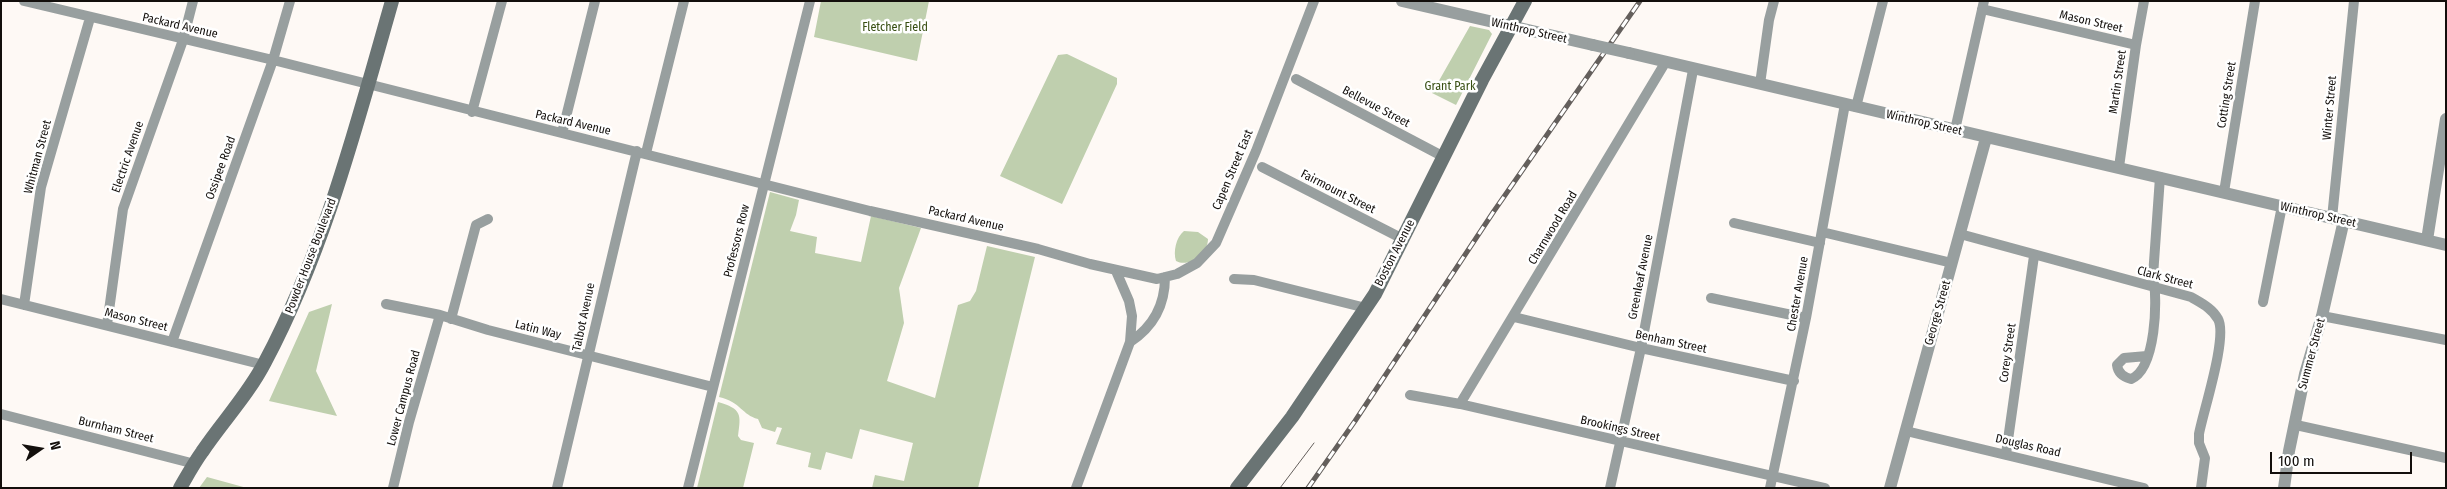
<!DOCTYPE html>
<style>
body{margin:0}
#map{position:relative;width:2447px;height:489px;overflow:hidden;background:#fef9f5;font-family:"Fira Sans Condensed",sans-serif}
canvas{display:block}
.frame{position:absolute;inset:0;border:2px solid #130f0c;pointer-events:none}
.north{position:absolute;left:15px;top:424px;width:50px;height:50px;-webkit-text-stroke:4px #fff;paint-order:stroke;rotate:77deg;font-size:14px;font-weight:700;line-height:20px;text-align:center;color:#130f0c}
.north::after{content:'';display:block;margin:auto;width:18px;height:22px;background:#130f0c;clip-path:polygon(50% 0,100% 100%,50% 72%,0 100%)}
.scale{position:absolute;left:2270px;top:452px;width:142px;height:22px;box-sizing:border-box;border:2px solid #130f0c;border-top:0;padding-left:6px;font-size:15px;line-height:18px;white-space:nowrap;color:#130f0c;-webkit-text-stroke:4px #fff;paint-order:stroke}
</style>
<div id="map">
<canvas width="2447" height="489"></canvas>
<div class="frame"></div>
<div class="north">N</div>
<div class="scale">100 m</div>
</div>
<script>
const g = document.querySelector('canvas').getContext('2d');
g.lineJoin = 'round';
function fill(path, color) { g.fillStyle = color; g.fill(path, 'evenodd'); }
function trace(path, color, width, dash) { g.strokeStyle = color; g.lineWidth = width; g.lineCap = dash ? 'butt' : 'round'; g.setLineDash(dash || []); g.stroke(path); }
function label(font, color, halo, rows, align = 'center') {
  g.font = font + ' "Fira Sans Condensed",sans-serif'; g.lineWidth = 5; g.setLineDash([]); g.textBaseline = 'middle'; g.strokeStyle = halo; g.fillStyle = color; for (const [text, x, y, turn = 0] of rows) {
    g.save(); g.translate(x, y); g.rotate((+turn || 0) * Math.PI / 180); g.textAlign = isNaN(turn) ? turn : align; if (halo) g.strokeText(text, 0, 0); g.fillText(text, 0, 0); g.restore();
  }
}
const green = new Path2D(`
 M821 1H929L917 61 814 37Z
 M1470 26 1489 30 1492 34 1456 105 1432 93Z
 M1067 54 1117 78V84L1062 204 1000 176 1058 55Z
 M770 192 799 200 796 215 790 231 817 237 815 253 861 262 871 216 921 228 899 288 904 323 887 381 935 398 958 305 970 301 976 291 987 246 1035 257 978 488H872L875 475 904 481 913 443 860 429 852 459 826 452 821 470 808 467 811 453 776 444 782 428 777 427 775 432 762 428 758 419C742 415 741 402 719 397Z
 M1184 231 1198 232 1208 239C1208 254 1189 268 1176 261 1173 252 1176 237 1184 231Z
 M332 304 316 371 337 416 269 401 309 312Z
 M718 402C742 409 741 414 738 436L741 440 754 443 743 488H697Z
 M207 477 247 488H199Z`);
const minor = new Path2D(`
 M24 1 273 60 870 211 1038 249 1090 264 1157 279 1177 274 1197 263 1216 243 1256 151 1314 1
 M1982 9 2136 45
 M1296 79 1444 157
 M1760 84 1769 20 1774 1
 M1856 107 1883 1
 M472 112 502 1
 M1955 130 1984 1
 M562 133 595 1
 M646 153 684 1
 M1262 167 1403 239
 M2119 167 2136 45 2144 1
 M2224 192 2255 1
 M2332 218 2354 1
 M1734 223 1820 243
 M1822 232 1952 263
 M1960 234 2191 297C2201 303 2212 308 2218 319 2228 337 2203 412 2199 434V443L2205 458 2201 488
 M1234 279 1254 280 1366 308
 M1711 298 1806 318
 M1 299 264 365
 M2263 302 2282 206
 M386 304 440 315 488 330 713 387
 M24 305 41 187 90 18
 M2322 316 2446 340
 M1514 317 1641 348 1794 381
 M451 319 476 225 488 219
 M107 325 123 209 183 40 193 1
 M172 342 273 60 290 1
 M1130 342C1153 327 1165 305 1165 277
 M2147 356 2124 358 2117 365C2118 373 2123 377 2131 379 2156 369 2158 299 2153 276L2160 177
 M1410 395 1460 404 1825 488
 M1460 404 1665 63
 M1 414 195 464
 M2296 425 2446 458
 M1906 431 2144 488
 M2006 454 2034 256
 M393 488 409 422 440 315
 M557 488 637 151
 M688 488 810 1
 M1076 488 1130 342 1132 316 1129 301 1116 271
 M1610 488 1641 348 1693 70
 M1770 488 1806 318 1845 104`);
const tertiary = new Path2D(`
 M1402 1 1593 45
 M1629 53 2446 245
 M2427 240 2446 119
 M1890 488 1986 138
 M2284 488 2289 451 2305 374 2322 316 2344 220`);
const secondary = new Path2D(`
 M180 488C187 476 194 463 202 452 222 422 248 395 265 362 325 249 357 123 392 1
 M1237 488 1292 417 1375 294 1482 80 1525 1`);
const tram = new Path2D(`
 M1280 488 1314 443`);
const rail = new Path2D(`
 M1308 488 1355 421 1494 211 1640 1`);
const tertiaryBridge = new Path2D(`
 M1593 45 1629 53`);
const streetNames = [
 ["Mason Street",2091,22,13],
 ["Packard Avenue",180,26,13],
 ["Winthrop Street",1529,31,13],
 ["Martin Street",2118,82,-82],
 ["Cotting Street",2227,95,-81],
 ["Bellevue Street",1376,107,28],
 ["Winter Street",2330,108,-85],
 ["Packard Avenue",573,123,13],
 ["Winthrop Street",1924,123,13],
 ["Whitman Street",38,157,-75],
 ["Electric Avenue",128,157,-71],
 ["Ossipee Road",221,168,-70],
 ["Capen Street East",1233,170,-67],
 ["Fairmount Street",1338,192,27],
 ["Winthrop Street",2318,215,13],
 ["Packard Avenue",966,219,13],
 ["Charnwood Road",1553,228,-59],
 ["Professors Row",737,241,-76],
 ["Boston Avenue",1395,253,-63],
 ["Powder House Boulevard",311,256,-69],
 ["Greenleaf Avenue",1641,277,-79],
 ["Clark Street",2165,278,15],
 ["Chester Avenue",1798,294,-80],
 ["George Street",1938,313,-74],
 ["Talbot Avenue",584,317,-78],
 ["Mason Street",136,320,14],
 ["Latin Way",538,330,14],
 ["Benham Street",1671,342,12],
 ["Corey Street",2008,353,-82],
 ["Summer Street",2312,354,-75],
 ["Lower Campus Road",404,398,-75],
 ["Brookings Street",1620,429,13],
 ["Burnham Street",116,430,14],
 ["Douglas Road",2028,446,13]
];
const parkNames = [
 ["Fletcher Field",895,28],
 ["Grant Park",1450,87]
];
fill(green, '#bfcfae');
trace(minor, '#989f9f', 10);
trace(tertiary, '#989f9f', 12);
trace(secondary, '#6a7474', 14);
trace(tram, '#645f5c', 1);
trace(rail, '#645f5c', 5);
trace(rail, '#fff', 3, [9]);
trace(tertiaryBridge, '#989f9f', 12);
label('12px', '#130f0c', '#fff', streetNames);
label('12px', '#374e12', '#fff', parkNames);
</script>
